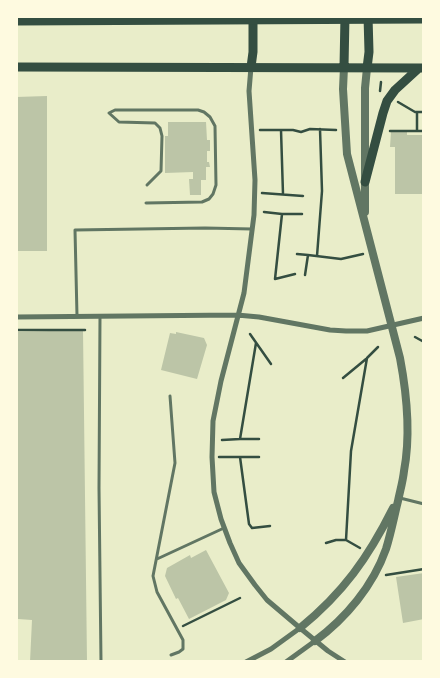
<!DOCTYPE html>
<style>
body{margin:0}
#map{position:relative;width:440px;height:678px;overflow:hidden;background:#e9edc9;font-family:"Source Serif 4",serif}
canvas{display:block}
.frame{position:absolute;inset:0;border:18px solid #fefae0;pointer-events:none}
</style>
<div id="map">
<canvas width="440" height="678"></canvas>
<div class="frame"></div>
</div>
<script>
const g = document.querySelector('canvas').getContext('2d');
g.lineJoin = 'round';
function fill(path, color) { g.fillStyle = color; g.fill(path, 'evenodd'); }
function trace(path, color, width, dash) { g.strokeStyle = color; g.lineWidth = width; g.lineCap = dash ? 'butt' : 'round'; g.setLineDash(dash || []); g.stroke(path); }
const building = new Path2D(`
 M47 96V251H16V97Z
 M168 122H206L207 140H210V151H207V162H209L210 167H206V180H201V195H190L189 179H193V172L165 173V136H168Z
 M391 132H407V135H423V194H395V147H390Z
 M83 330 87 662H30L32 620 18 619 16 332Z
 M176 332 204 338 207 345 197 379 161 370 170 333 176 334Z
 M206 550 229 593 226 600 189 619 178 598 176 599 165 576 167 568 190 555 191 558Z
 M424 573V619L403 623 396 577Z`);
const path = new Path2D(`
 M380 91 381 82
 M398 102 415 112H424
 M260 130H281
 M417 130V112
 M390 131H424
 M262 193 303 196
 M283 194 281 130H293L301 132 310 129 336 130
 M264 212 282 214
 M297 254 308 255
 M317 256 322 191 320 129
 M295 274 275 279 282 214H302
 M305 275 308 255 341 259 363 254
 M16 329 17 330H85
 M250 334 271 364
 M415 337 424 342
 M343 378 366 359
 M240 439H259
 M222 440 240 439 256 343
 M219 457H240L249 524 252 528 270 526
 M240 457H259
 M346 540 360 548
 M326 543 336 540H346L351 451 367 358 378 347
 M386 575 424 569
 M183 626 240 598`);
const service = new Path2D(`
 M146 203 202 202 209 199 213 194 216 185 215 126 210 117 204 112 198 110H115L109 113 119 122 155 123 160 128 162 136 161 171 147 185
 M424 243V245
 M77 316 75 230 205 228 252 229
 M100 316 99 488 101 662
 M170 396 175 463 153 576 157 592 183 640V649L179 652 171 655
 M400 498 424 504
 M157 559 224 528`);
const minor = new Path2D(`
 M251 67 249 91 255 180 254 215 244 293 221 381 213 421 212 457 214 492 221 519 230 543 239 563 255 585 267 600 300 628 328 651 345 662
 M16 317 237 315 259 317 330 330 346 331H367L424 318
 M246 662 271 649 300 628
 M286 662 315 641`);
const tertiary = new Path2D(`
 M365 212V88L367 68
 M300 628C343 593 368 558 393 508
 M315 641C346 618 373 586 386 549 391 533 394 517 398 501 400 491 403 481 404 471 411 434 407 395 400 358L347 154 343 89 344 67`);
const secondary = new Path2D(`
 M16 67 424 68
 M251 67 253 52V16
 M344 67 345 16
 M367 68 369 52 368 16
 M365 182 383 113 387 101 395 90 419 68`);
const motorway = new Path2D(`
 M16 20 424 18`);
fill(building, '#bcc5a7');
trace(path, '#344e41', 2.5);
trace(service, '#617663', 3);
trace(minor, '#617663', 5);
trace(tertiary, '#617663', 8);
trace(secondary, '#344e41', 9);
trace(motorway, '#344e41', 11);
</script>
